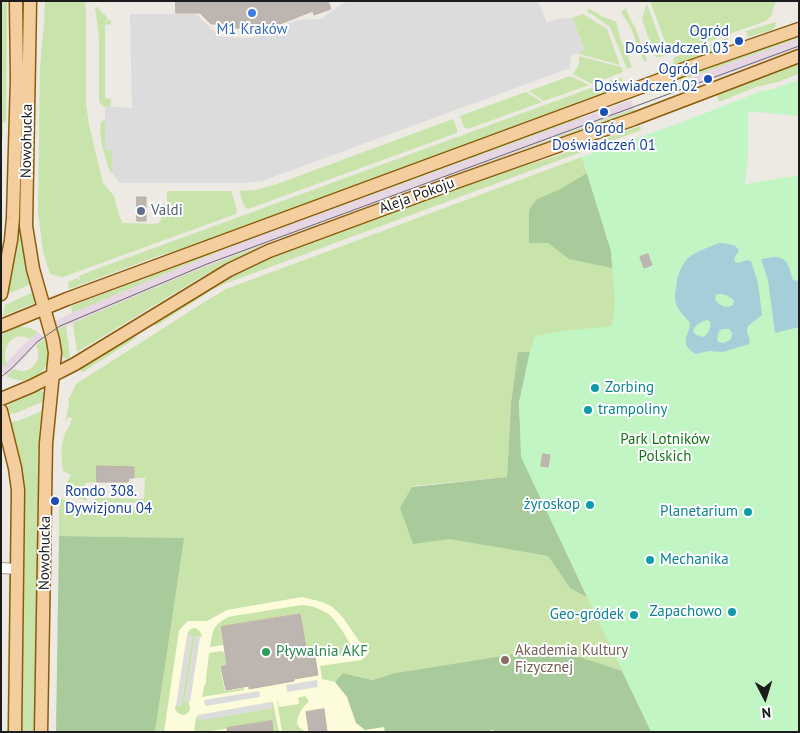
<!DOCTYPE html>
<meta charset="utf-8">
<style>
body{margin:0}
#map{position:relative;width:800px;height:733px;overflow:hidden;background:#ede9e3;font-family:"PT Sans",sans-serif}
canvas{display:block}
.frame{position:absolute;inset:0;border:2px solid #1c1c1c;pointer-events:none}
.north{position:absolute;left:740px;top:673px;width:50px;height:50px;-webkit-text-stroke:4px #fff;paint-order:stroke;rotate:175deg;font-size:14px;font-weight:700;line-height:20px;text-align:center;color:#1c1c1c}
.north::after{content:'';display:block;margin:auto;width:18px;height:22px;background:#1c1c1c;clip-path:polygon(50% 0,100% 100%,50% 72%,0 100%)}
</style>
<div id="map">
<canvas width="800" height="733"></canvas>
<div class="frame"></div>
<div class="north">N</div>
</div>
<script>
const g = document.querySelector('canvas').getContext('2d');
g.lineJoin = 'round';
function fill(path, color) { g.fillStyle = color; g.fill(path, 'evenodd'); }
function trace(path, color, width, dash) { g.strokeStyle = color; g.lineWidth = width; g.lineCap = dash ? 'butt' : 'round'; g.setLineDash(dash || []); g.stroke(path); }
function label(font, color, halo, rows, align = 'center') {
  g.font = font + ' "PT Sans",sans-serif'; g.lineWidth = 4; g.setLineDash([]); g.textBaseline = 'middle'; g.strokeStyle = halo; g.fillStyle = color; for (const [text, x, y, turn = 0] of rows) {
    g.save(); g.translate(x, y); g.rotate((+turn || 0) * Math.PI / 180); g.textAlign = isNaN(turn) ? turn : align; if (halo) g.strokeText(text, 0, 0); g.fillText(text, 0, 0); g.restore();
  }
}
const industrial = new Path2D(`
 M799 38V48L684 90 680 81Z
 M631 100 634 109 244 252 183 276 57 330 55 321 72 313 234 245Z
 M38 332 45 339 34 347 28 354 27 357H25L7 376 1 371V368L18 351V349L20 348Z`);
const education = new Path2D(`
 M343 589 651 732H155L172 615Z`);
const grass = new Path2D(`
 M1 1H7L6 121 3 123V135L1 143Z
 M45 1H85L86 16V104L89 125 103 183 114 196 120 218 123 223 153 224 159 223 162 217 163 204H167V191H231L237 209 236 214 63 277 50 274 43 251 38 212 40 66 44 25Z
 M650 1H776L771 16 766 21 673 54 669 52Z
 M647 4 665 53 664 56 656 58 643 23 642 18Z
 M95 7H97L108 18 105 22H106L109 19 111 21V24L105 25V98L111 99 110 108H106L100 103 99 100V40Z
 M626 8 628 15 635 27 647 60 644 62 631 28 621 12Z
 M588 9C593 10 596 13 600 15 606 19 612 18 617 23L619 35 632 67 627 69 610 27 587 11Z
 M583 14 607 29 620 65 579 54 578 52 584 49 572 18Z
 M776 22 775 27 772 30 748 37 746 31Z
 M799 34V38L680 81 679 78Z
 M728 38 729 42V45L674 65 673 60 675 57Z
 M579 56 621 67 623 72 592 84 573 74 579 64Z
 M799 64V74L778 82 756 87 719 102 716 93 779 69Z
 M570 76 589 85 544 101 529 91Z
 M621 77 625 87 191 247 158 256 69 289 68 282 77 278 78 280 80 279 79 276 83 274Z
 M526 92 542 102 468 129 464 127 460 116Z
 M634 109V111L489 163 446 181 269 246 231 262 201 277 77 352 73 323 183 276 244 252Z
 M578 116 579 119 234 245 72 313 71 306 173 268 207 252Z
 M109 119 105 125 106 149 112 150V173L110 172C106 159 96 132 102 121Z
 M453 119 457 129V133L248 209 244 206 239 191 255 190 277 184Z
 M640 126 641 130 224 284 212 290 156 326 155 324 166 318 173 310 253 262 369 219 517 168 556 156Z
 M582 157 608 241 612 240 638 704 622 671 539 650 395 673 372 680 343 673 335 682 322 679 320 666 362 660 368 654 344 619 338 612 331 606 322 602 302 597 227 610 207 621H188L182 627 179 631 164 732H155L183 538 59 536V511L61 498 76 505 88 509H144V503L94 502 95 499 98 498 144 499 145 478H134V467L97 482 85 483 87 501 78 498 64 489 71 475 63 471C62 463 60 445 64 437 66 430 71 426 72 418L68 417 65 424 69 404 68 398 70 397 76 384 206 301 226 289ZM530 352 521 457 587 596 570 588 548 556 449 539 412 486 507 477 511 403 518 353Z
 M20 218H21L31 284 8 294 15 255Z
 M33 292 36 301 35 303 3 316V315L5 305Z
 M66 325 70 357 65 359 63 357 57 330Z
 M19 326 30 328 38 332 30 339C14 329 0 348 7 363L1 368V336L9 329Z
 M135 336 136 338 83 372 81 371 79 367 117 344Z
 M45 339C58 366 33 391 7 376L14 369C30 377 44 360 36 345Z
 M38 391H41L44 393V401L16 413 8 414 7 407 10 404Z
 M42 411 39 433 34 732H20L24 502C22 475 17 449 11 422L18 421Z
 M9 576 11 579 9 732H7Z
 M301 605C311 605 321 609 330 615 335 620 355 646 350 651 347 655 325 657 319 658L317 646 307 648 300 613 220 627 223 645 210 647C213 631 212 626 228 617Z
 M194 628C199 629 201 632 202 637L195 636 185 701H188C191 707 191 713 184 715 178 714 173 711 176 705L181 706 192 636 187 635 189 630Z
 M221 651 222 652H224L227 665 220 667 225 691 244 688V690L202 697 204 686 206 683V679L209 653Z
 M305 696 309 701C300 710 289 726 307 732H282L277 701H278L279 707 299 704 298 698Z
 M271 702H273L279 732H273L271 721 206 732H194L196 718 198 715 199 720 272 708Z`);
const forest = new Path2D(`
 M587 173 611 251 612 268 569 259 548 243H529V210L537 199 559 190Z
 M518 352H530L519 403 522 457 587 597 570 588 548 556 449 539 413 544 400 508 412 487 507 477 511 403Z
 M59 536 184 538 155 732H56Z
 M539 650 561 651 622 671 638 704 799 732H497L492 730 487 732H385L384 727 365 730 356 723 347 697 335 682 343 673 372 680 395 673Z`);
const park = new Path2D(`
 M799 80V116L748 111V155L745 184 799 175V732H651L521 457 519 403 530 352 535 336 563 331 612 326 615 303 611 251 582 157 680 123 759 92 776 88Z`);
const parking = new Path2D(`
 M349 1H538L547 23 557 19 572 18 584 50 571 56 570 68 262 181 245 183H120L112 173V150H105V106L132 108 130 14H196L220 37 251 38 298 20 321 19 340 5Z
 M187 635 192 636 181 706 176 705Z
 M195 636 200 637 190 702 185 701Z
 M317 680 318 687 287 692 286 685Z
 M259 691 260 697 205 706 204 700Z
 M271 702 272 708 199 721 198 715Z`);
const water = new Path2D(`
 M719 243C726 244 736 243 739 251L734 258 735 262 738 263 747 260 751 261 758 283 762 315 748 326 747 331 750 341 749 344 723 352 709 351 696 354C678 343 689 337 690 323 686 317 679 312 676 304 674 297 676 288 677 280 684 253 696 253 719 243ZM719 294C725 294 730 296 734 301L733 305C726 309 719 306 715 299L716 295ZM708 320 710 322C711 328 708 335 703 337L696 335 693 331C694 325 702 321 708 320ZM722 329H729C733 332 733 336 730 340L723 343 718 342 717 339 719 331Z
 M774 257C789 257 789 269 793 280L799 281V327L775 333 768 280 761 259Z`);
const building = new Path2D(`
 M176 1H328L331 9 314 15 313 11 280 24H248V28H224V24H211L200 13H176Z
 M137 197H146V221H137Z
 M648 254 652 265 644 268 640 257Z
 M543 454 550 455 548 467 541 466Z
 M97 466 134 467V478H129L128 482H97Z
 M300 614 307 652 314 651 318 675 294 679V681L249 689V686L226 690 221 667 227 665 221 627Z
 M324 709 327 732H309L306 712Z
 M272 721 273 732H227V728Z`);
const minor = new Path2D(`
 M1 568 17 569`);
const major = new Path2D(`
 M30 1 26 226 33 269 53 340 55 353 46 443 41 732
 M1 294 11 240 13 218 17 79 16 1
 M1 326 67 299 657 81 684 69 799 29
 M1 399 32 386 75 364 229 270 269 251 453 183 634 119 799 56
 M1 411 15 468 18 490 15 732`);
const tram = new Path2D(`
 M1 377 11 369 37 342 60 326 207 264 799 46`);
const markers = [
 [252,13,5,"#3f7fe0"],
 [739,41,5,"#1a4fb4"],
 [708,79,5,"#1a4fb4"],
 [604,112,5,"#1a4fb4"],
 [141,211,5,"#5c6f8a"],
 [595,388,5,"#0f9aa8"],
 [588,410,5,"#0f9aa8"],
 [55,501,5,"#1a4fb4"],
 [590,505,5,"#0f9aa8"],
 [748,512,5,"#0f9aa8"],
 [650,560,5,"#0f9aa8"],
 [732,612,5,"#0f9aa8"],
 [634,615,5,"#0f9aa8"],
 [266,652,5,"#2e9e5b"],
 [505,660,5,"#8d6e63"]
];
const shopNames = [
 ["M1 Kraków",252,30]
];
const transitNames = [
 ["Ogród",729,32],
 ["Doświadczeń 03",729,49],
 ["Ogród",698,70],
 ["Doświadczeń 02",698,87],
 ["Ogród",604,129,"center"],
 ["Doświadczeń 01",604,146,"center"],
 ["Rondo 308.",65,492,"left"],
 ["Dywizjonu 04",65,509,"left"]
];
const streetNames = [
 ["Nowohucka",27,141,-89],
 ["Aleja Pokoju",417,196,-20],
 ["Nowohucka",45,553,-89]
];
const serviceNames = [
 ["Valdi",151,211]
];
const cultureNames = [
 ["Zorbing",605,388,"left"],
 ["trampoliny",598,410,"left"],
 ["żyroskop",580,505],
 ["Planetarium",738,512],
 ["Mechanika",660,560,"left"],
 ["Zapachowo",722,612],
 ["Geo-gródek",624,615]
];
const parkNames = [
 ["Park Lotników",665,440],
 ["Polskich",665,457]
];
const educationNames = [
 ["Akademia Kultury",515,651],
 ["Fizycznej",515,668]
];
const leisureNames = [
 ["Pływalnia AKF",276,652]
];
fill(industrial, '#e6d5e3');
fill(education, '#fcfcdc');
fill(grass, '#c9e4ab');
fill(forest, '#a9ca9a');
fill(park, '#c1f5c4');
fill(parking, '#dcdcdc');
fill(water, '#a6ced8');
fill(building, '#bdb5af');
trace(building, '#bdb0a6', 1);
trace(minor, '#a0a0a0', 12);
trace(major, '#8a5c0a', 15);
trace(minor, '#fff', 10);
trace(major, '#f5cea0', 12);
trace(tram, '#6a6a6a', 1);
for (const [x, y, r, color] of markers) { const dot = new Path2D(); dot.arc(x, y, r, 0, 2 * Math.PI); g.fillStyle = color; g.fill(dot); trace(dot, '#fff', 2); }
label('15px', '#366cbe', '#fff', shopNames);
label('15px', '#164399', '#fff', transitNames, 'right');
label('15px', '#1c1c1c', '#fff', streetNames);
label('15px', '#4e5e75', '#fff', serviceNames, 'left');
label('15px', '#0d838f', '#fff', cultureNames, 'right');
label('15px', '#137218', '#fff', parkNames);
label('15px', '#785e54', '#fff', educationNames, 'left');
label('15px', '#27864d', '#fff', leisureNames, 'left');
</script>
